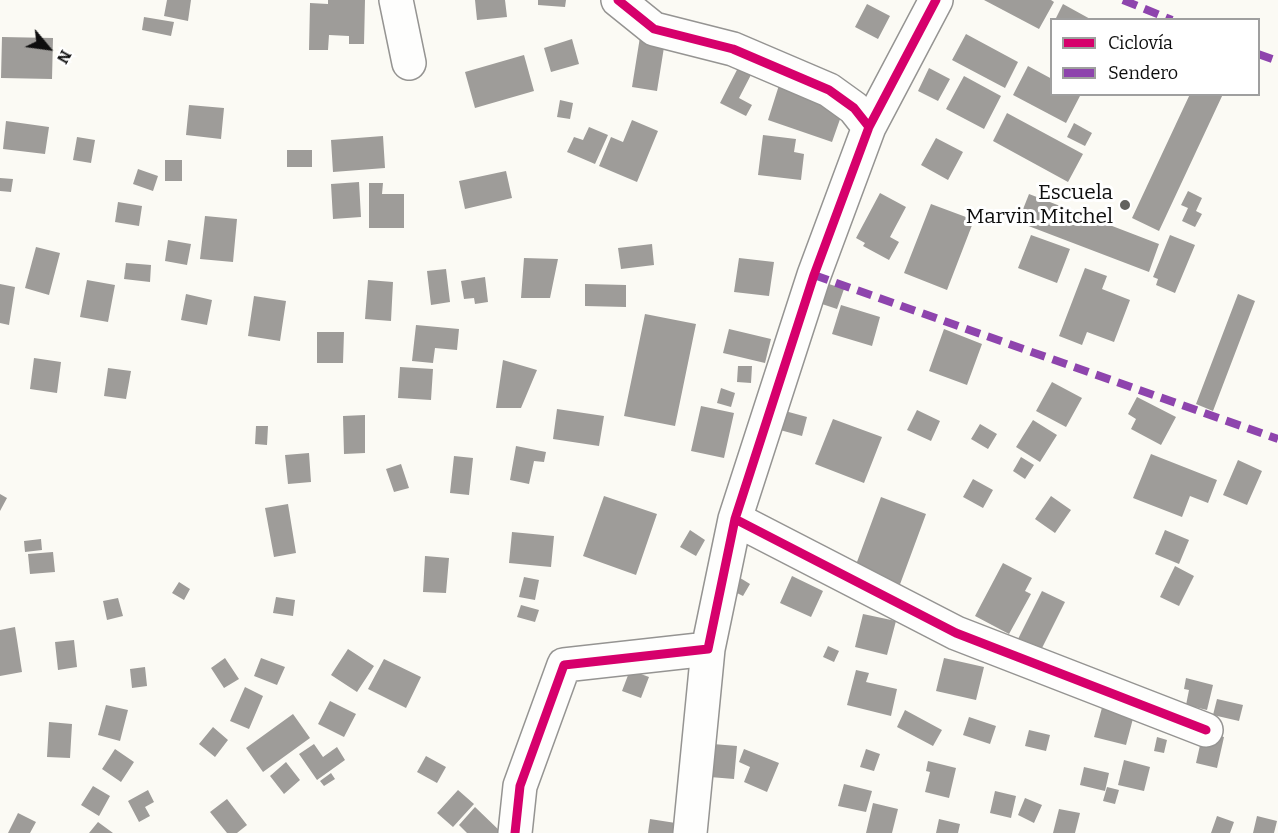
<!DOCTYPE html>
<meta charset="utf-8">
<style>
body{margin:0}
#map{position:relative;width:1278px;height:833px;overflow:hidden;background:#fbfaf4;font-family:Bitter,serif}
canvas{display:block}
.legend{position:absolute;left:1050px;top:18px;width:210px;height:78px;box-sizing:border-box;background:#fff;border:2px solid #9f9f9f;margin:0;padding:8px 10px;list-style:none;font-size:18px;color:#0e0e0e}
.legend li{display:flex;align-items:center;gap:12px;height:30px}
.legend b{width:30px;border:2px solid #9f9f9f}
.north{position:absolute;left:18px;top:18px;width:60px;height:60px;-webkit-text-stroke:4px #fff;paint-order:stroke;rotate:119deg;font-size:16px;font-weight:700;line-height:24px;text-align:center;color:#0e0e0e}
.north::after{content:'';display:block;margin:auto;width:21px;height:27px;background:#0e0e0e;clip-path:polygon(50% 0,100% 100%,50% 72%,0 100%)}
</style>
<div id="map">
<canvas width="1278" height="833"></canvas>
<ul class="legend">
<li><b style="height:8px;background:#d6006c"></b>Ciclovía</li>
<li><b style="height:8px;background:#8e44ad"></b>Sendero</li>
</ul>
<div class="north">N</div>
</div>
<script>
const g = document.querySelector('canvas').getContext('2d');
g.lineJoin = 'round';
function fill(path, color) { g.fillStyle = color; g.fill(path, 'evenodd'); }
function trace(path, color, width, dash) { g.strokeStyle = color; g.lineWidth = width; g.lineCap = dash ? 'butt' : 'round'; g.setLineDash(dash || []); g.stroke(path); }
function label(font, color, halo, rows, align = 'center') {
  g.font = font + ' Bitter,serif'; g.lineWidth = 6; g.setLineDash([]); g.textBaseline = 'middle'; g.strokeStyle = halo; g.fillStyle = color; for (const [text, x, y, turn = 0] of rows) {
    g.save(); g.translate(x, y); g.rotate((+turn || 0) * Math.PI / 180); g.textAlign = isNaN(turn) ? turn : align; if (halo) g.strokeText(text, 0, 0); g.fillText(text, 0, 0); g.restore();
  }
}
const building = new Path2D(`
 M167 0H191L188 21 164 16Z
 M328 0H365L364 44H349V36L329 35 328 50H309L310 3 328 4Z
 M475 0H505L507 17 477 20Z
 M538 0H566L565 7 538 5Z
 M984 0H1051L1054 2 1039 29Z
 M867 4 890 16 878 39 855 27Z
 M1063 4 1092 20H1055Z
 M144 17 174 22 171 36 142 30Z
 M966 34 1018 62 1005 88 952 60Z
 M2 37 53 38 52 79 1 78Z
 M640 37 665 41 657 91 632 87Z
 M572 39 579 64 551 72 544 48Z
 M524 55 534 91 475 108 465 72Z
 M740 64 753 71 739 98 752 105 746 116 720 103Z
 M1028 66 1052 79V94H1081L1066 123 1013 95Z
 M929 68 950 79 938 101 918 91Z
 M964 76 1001 96 984 129 946 109Z
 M780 82 845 105 832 142 768 120Z
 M1190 94H1223L1159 231 1132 218Z
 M560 100 573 103 570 119 557 117Z
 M189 105 224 108 221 139 186 135Z
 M1007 113 1083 154 1068 182 993 141Z
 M632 120 658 131 637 182 599 166 611 137 623 142Z
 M6 121 49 127 45 154 3 149Z
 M1074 123 1092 133 1085 146 1067 137Z
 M589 127 608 135 595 164 567 152 574 137 583 140Z
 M763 135 796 139 794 152 804 154 801 180 758 175Z
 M383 136 385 168 333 172 331 140Z
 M77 137 95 140 91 163 73 160Z
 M936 138 963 152 948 180 921 165Z
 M287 150H312V167H287Z
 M165 160H182V181H165Z
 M138 169 158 176 153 191 133 184Z
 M506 171 512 198 465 209 459 181Z
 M0 178 13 179 11 192 0 191Z
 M359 182 361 217 333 219 331 184Z
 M369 183H383L382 194H404V228H369Z
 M1188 191 1202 198 1196 211 1202 214 1195 227 1182 221 1188 208 1181 205Z
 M880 193 906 207 890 237 899 242 889 260 863 246 865 243 856 238Z
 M1029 194 1159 244 1149 272 1018 222Z
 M118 202 142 206 139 226 115 222Z
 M931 204 974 220 947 290 904 273Z
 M205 216 237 219 233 262 200 259Z
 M1031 235 1070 249 1057 283 1018 268Z
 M1170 235 1195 245 1175 293 1156 285 1158 279 1153 277Z
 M168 240 191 244 187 265 165 261Z
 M652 244 654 265 621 269 618 248Z
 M36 247 60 253 49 295 25 288Z
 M524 258 558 259 550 298H521Z
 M739 258 774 262 769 296 734 292Z
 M126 263 151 265 150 282 124 279Z
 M1085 268 1107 276 1102 289 1130 300 1114 342 1087 332 1082 345 1059 336Z
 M446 269 450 302 431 305 427 271Z
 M485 277 488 302 475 304 474 298 464 299 461 281Z
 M87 280 115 285 108 322 80 317Z
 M368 280 393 282 391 321 365 319Z
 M817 280 844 289 837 309 810 300Z
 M0 284 15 287 9 325 0 323Z
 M585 284 626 285V307L585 306Z
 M186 294 212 300 207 325 181 320Z
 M1238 294 1255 301 1213 411 1196 404Z
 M254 296 286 301 280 341 248 336Z
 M841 305 880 317 872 346 832 334Z
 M645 314 696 324 675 426 624 416Z
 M416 325 459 329 457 350 435 348 433 363 412 361Z
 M729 329 771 339 765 363 723 353Z
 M944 329 982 344 967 385 929 371Z
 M317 332H344L343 363H317Z
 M34 358 61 362 57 393 30 389Z
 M503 360 537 370 521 408H496Z
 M738 366H752L751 383 737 382Z
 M400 367 433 369 431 400 398 398Z
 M108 368 131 371 126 399 104 396Z
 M1052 382 1082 398 1066 427 1036 411Z
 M721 388 735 393 731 407 717 403Z
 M1137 397 1176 417 1161 445 1131 429 1136 419 1128 414Z
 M701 406 734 413 724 458 691 451Z
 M557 409 604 416 599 446 553 439Z
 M917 410 940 421 931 441 907 430Z
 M785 411 807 417 802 436 780 430Z
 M365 415V453L344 454 343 416Z
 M833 419 882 437 864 483 815 464Z
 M1033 420 1057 435 1040 462 1016 447Z
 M980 424 997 434 988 449 971 439Z
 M256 426H268L267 445 255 444Z
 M516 446 546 452 544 462 534 461 529 484 510 480Z
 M309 453 311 482 288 484 285 455Z
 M1151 454 1217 480 1208 503 1190 496 1182 517 1133 498Z
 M454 456 473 458 469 495 450 493Z
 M1021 457 1034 465 1025 479 1013 471Z
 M1238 460 1262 471 1247 505 1223 495Z
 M401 464 409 488 394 492 386 469Z
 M973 479 993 490 983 508 963 497Z
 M0 494 7 498 0 511Z
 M604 496 657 514 636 575 583 556Z
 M1051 496 1071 510 1055 533 1035 519Z
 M881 497 926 514 899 587 854 570Z
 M288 504 296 553 274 557 265 508Z
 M690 530 705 540 696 556 680 547Z
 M1165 530 1189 540 1179 564 1155 554Z
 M512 532 554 536 551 567 509 563Z
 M41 539 42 550 25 552 24 541Z
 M53 552 55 572 30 574 28 554Z
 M425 556 449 558 446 593 423 592Z
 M1003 563 1032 578 1025 591 1031 594 1009 634 975 616Z
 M1175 566 1194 576 1179 606 1160 597Z
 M737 576 750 584 743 596 729 589Z
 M792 576 823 591 811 617 780 603Z
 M524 577 539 580 535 600 519 597Z
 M179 582 190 589 184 600 172 593Z
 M1042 591 1065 602 1037 658 1014 647Z
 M276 597 295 600 293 616 273 613Z
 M118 598 123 616 107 620 103 601Z
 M521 605 539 610 535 622 517 617Z
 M863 614 896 621 887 655 855 647Z
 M15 627 22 672 0 676V630Z
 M74 640 77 667 58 670 55 642Z
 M828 646 839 651 834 662 823 657Z
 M348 649 374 666 357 692 331 675Z
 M225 658 239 679 224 688 211 668Z
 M261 658 285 667 277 685 254 676Z
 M944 658 984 667 976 700 936 691Z
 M384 659 421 677 406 708 368 689Z
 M145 667 147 686 132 688 130 669Z
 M630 670 649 677 641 698 622 691Z
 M856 670 869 673 866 682 897 689 891 716 847 705Z
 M1186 678 1213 685 1207 710 1186 705 1189 690 1184 689Z
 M245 687 263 696 249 729 230 721Z
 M1217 699 1243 705 1239 721 1213 715Z
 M330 701 356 714 344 737 318 724Z
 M1103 704 1135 711 1126 745 1094 737Z
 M106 705 128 710 120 741 98 735Z
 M905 710 942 730 933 746 897 727Z
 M293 714 310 738 263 772 246 748Z
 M969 717 996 726 990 744 963 735Z
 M49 722 72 724 70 758 47 757Z
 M213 727 228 740 215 757 199 744Z
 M1029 730 1050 735 1046 751 1025 746Z
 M1203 732 1224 737 1217 768 1196 763Z
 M1157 737 1167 740 1164 753 1154 751Z
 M314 744 323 757 337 747 345 760 317 780 299 754Z
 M713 744 737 746 734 779 710 777Z
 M115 749 134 762 121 782 102 769Z
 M744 749 779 763 767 792 744 782 750 767 739 762Z
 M866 749 880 754 874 771 860 767Z
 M426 756 446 767 437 783 417 772Z
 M1124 760 1150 767 1144 791 1118 785Z
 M928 761 956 768 949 798 925 792 930 772 926 771Z
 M286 762 300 780 284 794 270 776Z
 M1084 767 1109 773 1105 791 1080 785Z
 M331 773 335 779 324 786 320 781Z
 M844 784 872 791 866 812 838 806Z
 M93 786 110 796 99 816 81 805Z
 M1107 787 1119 790 1115 804 1103 801Z
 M148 790 154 802 145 807 150 816 139 822 128 801Z
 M458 790 474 804 453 827 437 813Z
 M995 791 1016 796 1011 818 990 813Z
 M1025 798 1042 805 1034 823 1018 815Z
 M227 799 247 825 237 833H227L210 812Z
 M873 803 898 809 892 833H866Z
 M475 807 502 833H467L459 825Z
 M1059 809 1080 813 1075 833H1053Z
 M18 813 36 822 30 833H8Z
 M1217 816 1234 822 1230 833H1211Z
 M1257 816 1277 821 1274 833H1253Z
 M650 819 682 824 680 833H648Z
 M939 819 960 824 958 833H936Z
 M98 822 113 833H89Z`);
const minor = new Path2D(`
 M396 0 409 63
 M618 0 654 29 733 49 829 90 854 108 869 127
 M735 519 956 633 1206 730
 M515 833 520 786 564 665 708 649 735 519 814 275 869 127 936 0
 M690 833 708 649`);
const quiet = new Path2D(`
 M1123 0 1172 20
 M1258 54 1278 61
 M814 275 1278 439`);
const cycleway = new Path2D(`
 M618 0 654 29 733 49 829 90 854 108 869 127
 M735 519 956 633 1206 730
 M515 833 520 786 564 665 708 649 735 519 814 275 869 127 936 0`);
const markers = [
 [1125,205,6,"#61615e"]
];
const poiNames = [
 ["Escuela",1113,193],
 ["Marvin Mitchel",1113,217]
];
fill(building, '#9e9c99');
trace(minor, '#959492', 36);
trace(minor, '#fefefd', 33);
trace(quiet, '#8e44ad', 8, [15, 8]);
trace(cycleway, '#d6006c', 9);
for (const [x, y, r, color] of markers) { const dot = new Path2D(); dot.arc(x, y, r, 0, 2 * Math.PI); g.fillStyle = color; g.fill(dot); trace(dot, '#fff', 2); }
label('21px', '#0e0e0e', '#fff', poiNames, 'right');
</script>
